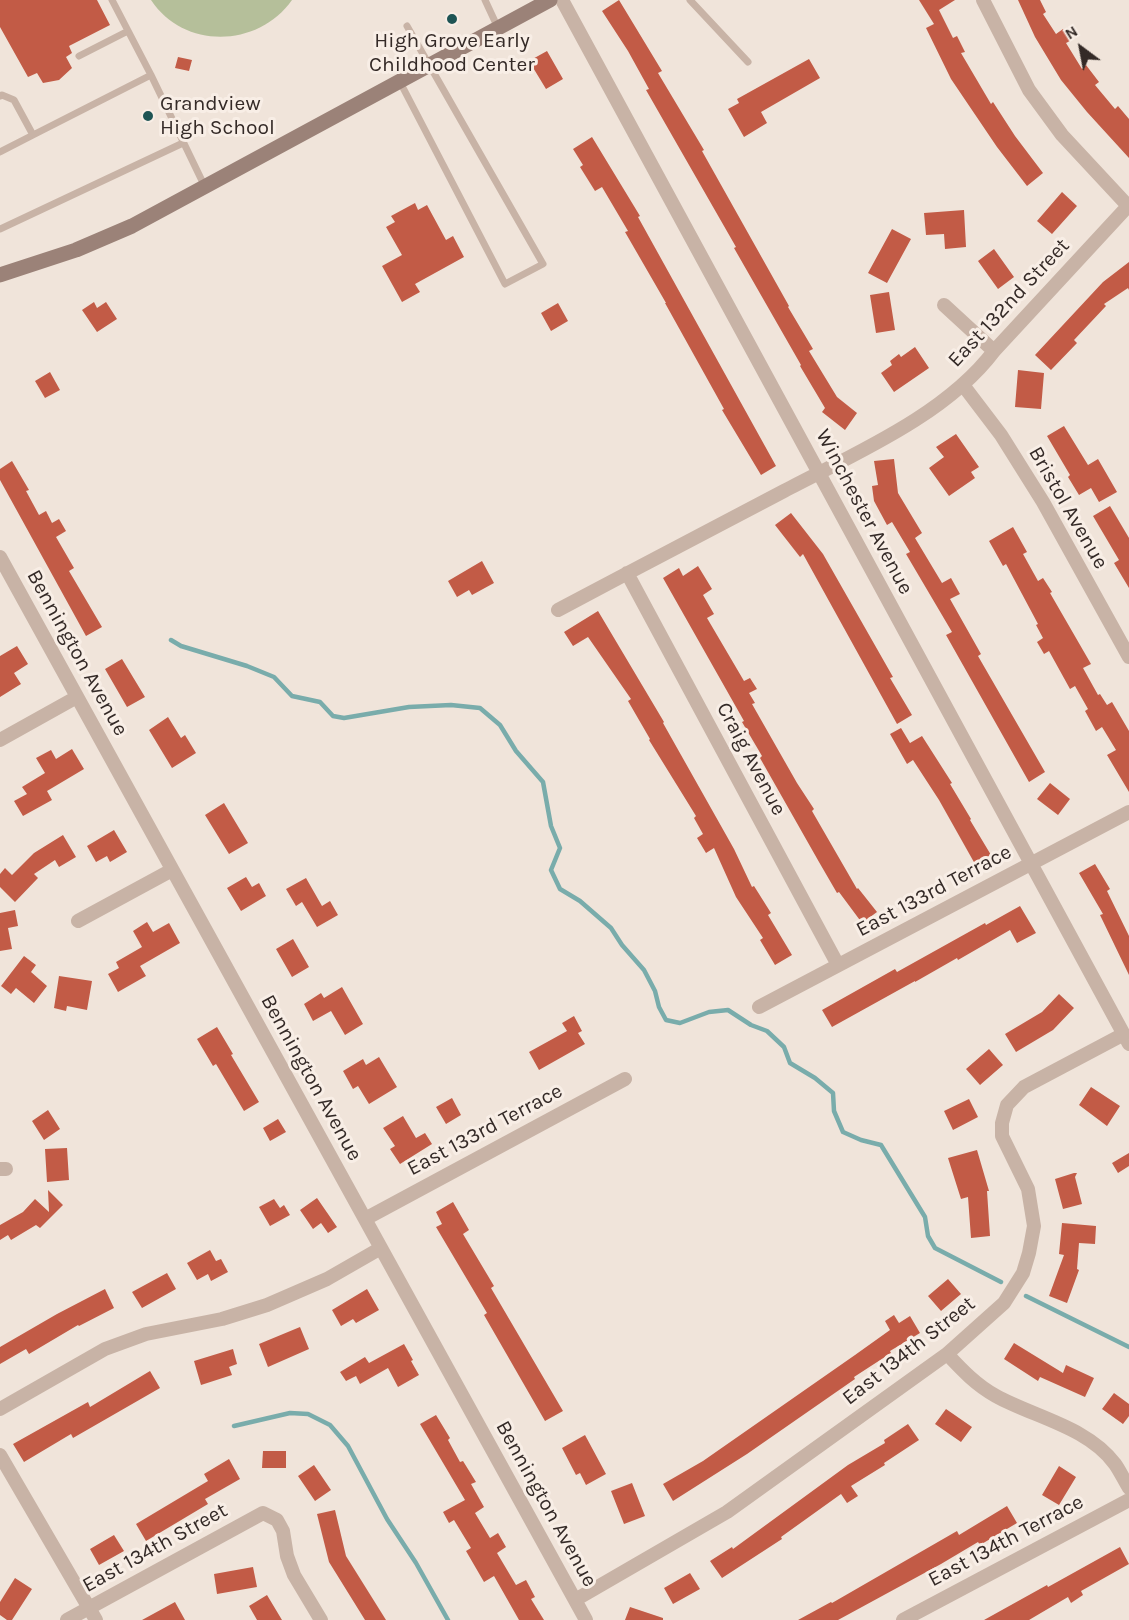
<!DOCTYPE html>
<style>
body{margin:0}
#map{position:relative;width:1129px;height:1620px;overflow:hidden;background:#f0e4da;font-family:Karla,sans-serif}
canvas{display:block}
.north{position:absolute;left:1051px;top:18px;width:60px;height:60px;-webkit-text-stroke:4px #f8eee6;paint-order:stroke;rotate:328deg;font-size:16px;font-weight:700;line-height:24px;text-align:center;color:#342a27}
.north::after{content:'';display:block;margin:auto;width:21px;height:27px;background:#342a27;clip-path:polygon(50% 0,100% 100%,50% 72%,0 100%)}
</style>
<div id="map">
<canvas width="1129" height="1620"></canvas>
<div class="north">N</div>
</div>
<script>
const g = document.querySelector('canvas').getContext('2d');
g.lineJoin = 'round';
function fill(path, color) { g.fillStyle = color; g.fill(path, 'evenodd'); }
function trace(path, color, width, dash) { g.strokeStyle = color; g.lineWidth = width; g.lineCap = dash ? 'butt' : 'round'; g.setLineDash(dash || []); g.stroke(path); }
function label(font, color, halo, rows, align = 'center') {
  g.font = font + ' Karla,sans-serif'; g.lineWidth = 6; g.setLineDash([]); g.textBaseline = 'middle'; g.strokeStyle = halo; g.fillStyle = color; for (const [text, x, y, turn = 0] of rows) {
    g.save(); g.translate(x, y); g.rotate((+turn || 0) * Math.PI / 180); g.textAlign = isNaN(turn) ? turn : align; if (halo) g.strokeText(text, 0, 0); g.fillText(text, 0, 0); g.restore();
  }
}
const green = new Path2D(`
 M151 0H292C258 48 184 50 151 0Z`);
const stream = new Path2D(`
 M171 640 181 646 247 666 274 677 292 696 320 702 333 716 344 718 409 707 451 705 480 708 500 725 516 751 543 782 551 826 560 848 551 870 560 889 580 901 611 928 622 945 644 970 655 991 659 1007 666 1020 680 1023 709 1012 728 1010 751 1025 767 1031 784 1047 790 1063 815 1078 833 1093 834 1111 843 1132 861 1140 881 1145 925 1217 928 1236 935 1248 1001 1282
 M1026 1296 1129 1347
 M234 1426 290 1413 308 1414 330 1425 348 1446 387 1519 416 1563 448 1620`);
const building = new Path2D(`
 M0 0H97L110 25 69 46 72 53 66 57 72 68 59 80 43 83 37 73 28 77 0 27Z
 M619 0 662 71 658 73 704 150 702 151 789 306 788 307 813 349 809 351 837 397 857 413 845 430 822 412 825 408 800 366 801 365 734 248 736 247 646 90 649 89 628 51 602 11Z
 M919 0H955L939 10 953 38 957 36 965 52 961 53 991 104 993 102 1015 136 1043 173 1027 186 997 147 951 79 926 28 934 24Z
 M1018 0H1040L1046 12 1043 14 1056 34 1063 29 1070 41 1066 43 1082 69 1086 65 1099 82 1095 85 1115 109 1118 106 1129 119V158L1087 112 1061 80 1035 37Z
 M547 51 563 79 546 89 529 61Z
 M178 57 192 60 189 71 175 68Z
 M809 59 820 78 761 112 767 123 744 137 728 109 739 103 737 99Z
 M592 137 640 216 638 217 776 466 761 475 722 410 724 409 665 303H666L625 232 628 231 602 187 595 191 580 167 583 165 573 149Z
 M1062 192 1077 206 1052 234 1037 221Z
 M415 203 418 210 427 205 446 240 453 236 464 257 415 284 420 292 402 302 382 266 402 255 386 227 395 222 391 216Z
 M964 210 966 247 945 249 944 234 926 235 924 213Z
 M892 229 911 239 887 283 868 273Z
 M994 249 1014 277 998 289 978 261Z
 M1129 262V290L1128 288 1104 304 1106 306 1074 340 1077 343 1051 370 1035 355 1103 282Z
 M889 292 895 330 876 333 870 295Z
 M94 302 97 308 106 302 117 319 97 332 82 310Z
 M558 303 568 321 551 331 541 313Z
 M915 347 929 368 894 392 881 373 892 365 890 361 899 354 901 357Z
 M1018 370 1044 373 1041 409 1015 407Z
 M50 372 60 390 45 398 35 381Z
 M1064 426 1088 465 1098 459 1117 492 1099 502 1091 488 1079 495 1068 477 1070 475 1047 436Z
 M956 434 979 467 971 472 975 478 949 496 929 468 944 457 936 447Z
 M894 459 898 493 922 533 915 538 942 583 951 578 960 594 950 599 981 654 978 656 1045 772 1029 782 946 635 952 632 906 554 910 552 892 522 887 525 874 501 872 486 878 485 874 461Z
 M12 461 29 490 26 491 39 515 46 511 52 523 59 519 66 531 56 537 74 568 69 571 102 627 86 636 0 480V469Z
 M1110 506 1129 538V588L1114 563 1119 560 1093 516Z
 M791 513 823 554 893 677 890 678 912 715 897 724 803 554 800 557 775 525Z
 M1013 527 1027 552 1023 554 1038 581 1043 578 1052 592 1050 593 1091 664 1083 668 1098 695 1100 694 1107 705 1112 702 1129 731V792L1107 755 1116 750 1102 727 1096 731 1085 711 1088 709 1075 686 1070 689 1049 651 1044 654 1037 642 1043 638 1036 625 1038 624 1006 564 1003 566 989 541Z
 M482 561 494 583 472 595 469 590 457 597 448 581Z
 M698 566 712 589 703 595 714 614 707 618 744 681 750 678 757 689 749 693 755 703 752 704 797 783 814 809 812 811 857 889 858 888 877 912 862 923 839 892 837 893 819 862 760 758 762 756 742 722 744 721 663 578 679 568 683 576Z
 M598 611 664 722 663 723 734 849 752 887 754 886 771 913 768 915 792 955 775 965 760 940 763 938 736 897 714 848 706 853 697 838 703 834 694 818 696 816 649 740 650 739 628 701 631 699 588 637 573 646 564 632Z
 M17 646 28 664 14 673 21 684 0 697V656Z
 M122 659 145 697 127 707 105 669Z
 M168 717 181 738 185 735 196 753 172 768 149 730Z
 M901 728 910 743 922 736 952 783 950 784 971 819 970 820 991 855 975 864 939 800 913 760 907 764 890 734Z
 M72 749 84 769 47 791 52 800 23 816 14 801 27 794 22 787 45 773 36 758 51 750 56 759Z
 M1050 783 1070 799 1058 815 1037 799Z
 M224 803 248 843 229 854 205 815Z
 M114 830 127 852 110 862 107 856 96 862 87 846Z
 M63 835 76 857 59 867 55 860 34 874 38 878 15 902 0 887V874L5 868 12 875 34 853Z
 M1095 864 1110 889 1107 891 1129 936V975L1100 915 1103 914 1079 873Z
 M246 877 252 887 259 883 266 896 241 911 227 888Z
 M306 878 322 906 330 901 338 915 317 927 302 902 296 906 286 889Z
 M1020 906 1036 933 1017 943 1010 930 958 960 957 958 915 982V981L832 1027 822 1010 895 969 897 972 985 923 986 925Z
 M15 910 18 926 8 928 12 949 0 951V913Z
 M147 922 153 932 169 923 180 943 140 966 146 976 118 992 108 974 119 968 116 962 142 947 133 931Z
 M293 939 309 967 292 977 276 949Z
 M24 956 36 965 31 972 47 986 34 1003 16 988 11 994 1 986Z
 M59 976 92 981 87 1010 67 1006 66 1011 54 1008Z
 M342 987 363 1024 345 1035 331 1011 313 1021 304 1004 321 993 324 998Z
 M1059 994 1074 1008 1053 1030 1016 1052 1005 1034 1042 1012Z
 M574 1016 582 1031 578 1033 585 1044 539 1070 529 1052 567 1031 562 1023Z
 M217 1027 233 1054 231 1055 259 1102 244 1111 216 1064 213 1066 197 1039Z
 M989 1049 1003 1065 980 1085 966 1069Z
 M379 1057 397 1087 369 1104 358 1086 353 1089 343 1071 363 1059 366 1065Z
 M1091 1087 1120 1106 1107 1126 1079 1105Z
 M452 1098 461 1115 446 1124 436 1107Z
 M969 1099 978 1117 953 1130 944 1111Z
 M48 1110 60 1129 44 1140 32 1121Z
 M403 1116 416 1138 425 1133 432 1144 400 1164 390 1149 395 1146 383 1128Z
 M278 1119 286 1132 270 1141 263 1128Z
 M67 1148 69 1180 47 1182 45 1149Z
 M977 1150 989 1191H987L990 1236 971 1238 968 1197 961 1199 948 1158Z
 M1129 1153V1166L1118 1173 1112 1163Z
 M1074 1173H1077L1075 1177 1082 1204 1063 1209 1055 1179Z
 M48 1190 63 1205 40 1228 36 1225 11 1240 8 1235 0 1240V1225L23 1212 35 1199 49 1212Z
 M317 1198 337 1227 328 1233 321 1223 313 1229 300 1210Z
 M274 1199 280 1208 284 1205 290 1215 270 1226 259 1207Z
 M453 1202 469 1230 463 1234 494 1286 491 1288 563 1411 545 1421 484 1315 487 1313 436 1227 442 1224 436 1212Z
 M1062 1223 1096 1226 1095 1244 1079 1243 1077 1269 1079 1270 1067 1303 1049 1296 1064 1255 1059 1254Z
 M210 1250 216 1261 221 1259 228 1272 211 1281 208 1274 197 1280 187 1263Z
 M167 1273 176 1289 142 1308 132 1292Z
 M948 1279 961 1294 941 1311 928 1296Z
 M105 1289 114 1308 79 1326 78 1325 29 1354 26 1349 0 1364V1347L57 1314Z
 M367 1289 379 1310 356 1323 353 1319 341 1326 332 1310Z
 M894 1315 899 1323 910 1316 920 1333 890 1351 891 1353 854 1377 855 1379 747 1454 673 1501 663 1484 703 1461 855 1355 890 1330 885 1321Z
 M300 1327 309 1349 268 1367 259 1344Z
 M1014 1343 1063 1373 1066 1365 1094 1378 1085 1397 1040 1377 1038 1381 1004 1359Z
 M404 1344 413 1360 411 1361 419 1375 398 1387 388 1368 360 1384 356 1376 346 1381 340 1372 365 1357 369 1363Z
 M233 1349 237 1364 229 1367 232 1375 201 1385 194 1361Z
 M150 1371 160 1388 73 1438 71 1434 24 1462 13 1444 88 1402 90 1407Z
 M1114 1393 1129 1404V1416L1123 1424 1102 1409Z
 M946 1409 972 1427 961 1442 935 1424Z
 M436 1415 450 1438 448 1440 460 1462 463 1461 476 1482 471 1484 484 1507 475 1513 490 1538 498 1533 506 1547 497 1553 516 1585 526 1580 535 1597 531 1599 544 1620H519L494 1576 484 1582 466 1551 471 1548 454 1520 449 1523 443 1512 465 1500 420 1424Z
 M908 1424 919 1440 884 1463 885 1465 851 1486 858 1496 847 1503 841 1494 781 1537 782 1539 722 1578 710 1561 732 1547 733 1549 848 1465 885 1443 884 1440Z
 M585 1435 606 1474 586 1485 580 1473 576 1475 562 1448Z
 M263 1451H286V1468H262Z
 M229 1459 240 1479 205 1499 208 1504 146 1541 136 1524 208 1481 204 1474Z
 M314 1465 331 1490 315 1501 298 1476Z
 M1059 1466 1076 1477 1059 1505 1042 1495Z
 M632 1483 645 1516 624 1524 611 1491Z
 M1007 1506 1017 1523 980 1545 978 1542 941 1564 838 1620H798L831 1602 832 1603 957 1531 959 1535Z
 M335 1510 346 1556 386 1620H365L329 1562 317 1514Z
 M114 1535 124 1551 99 1565 90 1549Z
 M1120 1547 1129 1564 1081 1591 1083 1595 1071 1603 1068 1597 1029 1620H984L1047 1585 1048 1587Z
 M253 1567 257 1587 217 1594 214 1574Z
 M690 1573 700 1589 673 1604 664 1588Z
 M15 1578 32 1589 12 1620H7L0 1615V1602Z
 M267 1595 282 1620H257L249 1606Z
 M175 1602 185 1620H142Z
 M630 1607 663 1618V1620H625Z`);
const service = new Path2D(`
 M112 0 151 75
 M485 0 498 28
 M690 0 748 62
 M79 56 128 31
 M400 82 505 284 543 264 407 26
 M0 96 2 95 14 100 33 135 151 75 205 187
 M0 152 33 135
 M0 229 183 143`);
const minor = new Path2D(`
 M562 0 1129 1044
 M983 0 1029 90 1062 135 1129 207
 M944 305 994 351
 M963 385 1001 435 1043 502 1129 657
 M0 557 586 1620
 M627 573 838 965
 M558 610C633 570 708 531 784 491 854 454 946 415 994 351L1129 205
 M0 740 77 697
 M78 921 172 870
 M759 1007 1129 812
 M0 1169H6
 M365 1219 625 1079
 M947 1354C962 1370 976 1385 996 1396 1034 1417 1088 1427 1115 1464 1120 1471 1124 1480 1129 1488
 M0 1409 105 1349 146 1334 222 1319 267 1305 327 1279 381 1248
 M0 1455 96 1620
 M575 1600 727 1512 947 1354 1004 1303 1023 1273 1029 1253 1034 1226 1028 1189 1002 1136V1123L1007 1105 1024 1087 1124 1034
 M67 1620 263 1513 277 1520 283 1531 287 1556 294 1575 321 1620
 M903 1620 1129 1500`);
const secondary = new Path2D(`
 M0 275 76 250 132 226 550 0`);
const markers = [
 [452,19,6,"#1e5454"],
 [148,116,6,"#1e5454"]
];
const poiNames = [
 ["High Grove Early",452,41],
 ["Childhood Center",452,65],
 ["Grandview",160,104,"left"],
 ["High School",160,128,"left"]
];
const streetNames = [
 ["East 132nd Street",1009,303,-47],
 ["Bristol Avenue",1068,508,60],
 ["Winchester Avenue",864,512,62],
 ["Bennington Avenue",77,653,61],
 ["Craig Avenue",751,759,62],
 ["East 133rd Terrace",934,891,-28],
 ["Bennington Avenue",311,1078,61],
 ["East 133rd Terrace",485,1130,-28],
 ["East 134th Street",909,1351,-38],
 ["Bennington Avenue",546,1504,61],
 ["East 134th Terrace",1006,1541,-28],
 ["East 134th Street",155,1548,-29]
];
fill(green, '#b5bf9a');
trace(stream, '#79acab', 4.5);
fill(building, '#c25b46');
trace(service, '#c8b3a6', 7);
trace(minor, '#c8b3a6', 14);
trace(secondary, '#9b8278', 15);
for (const [x, y, r, color] of markers) { const dot = new Path2D(); dot.arc(x, y, r, 0, 2 * Math.PI); g.fillStyle = color; g.fill(dot); trace(dot, '#f8eee6', 2); }
label('21px', '#342a27', '#f8eee6', poiNames);
label('21px', '#342a27', '#f8eee6', streetNames);
</script>
